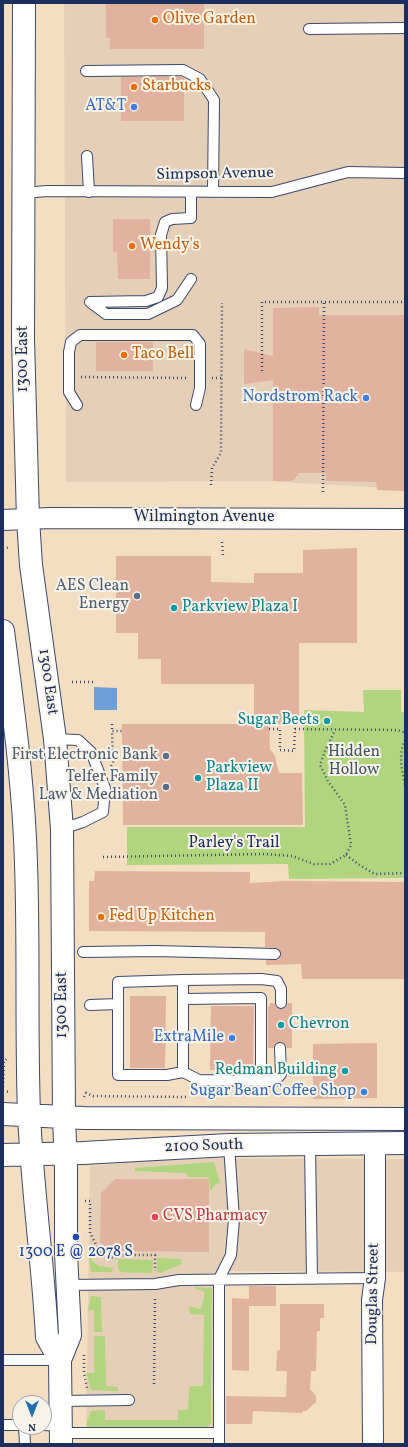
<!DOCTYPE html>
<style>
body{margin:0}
#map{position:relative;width:408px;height:1447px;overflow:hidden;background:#f3dec2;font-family:Vollkorn,serif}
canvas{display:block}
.frame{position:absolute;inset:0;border:4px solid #1b2f5e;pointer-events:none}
.north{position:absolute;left:12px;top:1395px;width:40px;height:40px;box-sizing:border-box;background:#f7f3e8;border:1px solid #9fa5b1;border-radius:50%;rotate:180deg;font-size:11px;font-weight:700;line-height:16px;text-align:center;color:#1b2f5e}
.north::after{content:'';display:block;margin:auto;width:14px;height:18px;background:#1f6fb2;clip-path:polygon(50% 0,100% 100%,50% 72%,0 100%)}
</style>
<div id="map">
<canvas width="408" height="1447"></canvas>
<div class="frame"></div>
<div class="north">N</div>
</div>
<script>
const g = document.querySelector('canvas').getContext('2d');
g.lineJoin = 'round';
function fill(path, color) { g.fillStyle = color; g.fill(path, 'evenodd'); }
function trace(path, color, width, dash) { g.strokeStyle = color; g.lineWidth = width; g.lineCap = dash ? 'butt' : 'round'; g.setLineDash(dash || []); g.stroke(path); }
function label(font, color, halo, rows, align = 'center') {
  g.font = font + ' Vollkorn,serif'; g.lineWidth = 4; g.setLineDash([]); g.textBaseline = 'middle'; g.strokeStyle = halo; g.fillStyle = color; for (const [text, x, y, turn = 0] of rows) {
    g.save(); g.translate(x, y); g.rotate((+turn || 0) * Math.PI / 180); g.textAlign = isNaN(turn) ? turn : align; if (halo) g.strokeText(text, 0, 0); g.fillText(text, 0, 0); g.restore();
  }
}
const built = new Path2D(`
 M64 3H405V489L264 481 66 482Z
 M175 1158 405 1159V1272L218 1271 216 1433 86 1434 90 1166Z`);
const green = new Path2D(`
 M363 690H401V712H405V878L289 879 288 864 127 865V827H305L304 710 364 712Z
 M214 1162 220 1183 216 1184 210 1191 209 1177H189L186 1173 135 1171V1168Z
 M87 1246 93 1262 99 1266 113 1268 112 1272H91Z
 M157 1258 181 1259 182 1264 160 1273 157 1271Z
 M118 1259 153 1260 152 1273 120 1272 118 1268Z
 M195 1287 212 1288 211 1423 207 1427 87 1428V1422L91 1411 105 1410V1420H178V1410H188L189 1388 191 1386H203L204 1315 190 1314 189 1306 201 1309 205 1292 194 1288Z
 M91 1296 101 1297 102 1332H94V1310H88Z
 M94 1336H105L106 1386 118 1387V1391L91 1390 86 1373H94Z`);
const water = new Path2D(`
 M94 687 117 688V710H94Z`);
const building = new Path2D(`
 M106 3H204V49H110V38H106Z
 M121 77H181L184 78V121H121Z
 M113 219H150V279H118L117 252H113Z
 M319 307V315H405V491L377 490 376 482 326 481V473H299L293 481H273V380L244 384V349L273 356V308Z
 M96 342H153V371H96Z
 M357 548V643H299V724H269L270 749 275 756 279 773H302L303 825H123L122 724H254V684H161V659H138V633H116V556H211V582L254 583V573H303V550Z
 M95 871 250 872V883L286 881 405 882V979H302L301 964 266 965V960H278L281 957V954L278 948 265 947V932L89 931V881H94Z
 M130 996H166L165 1068H130Z
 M270 1003H274L276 1007 281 1009 285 1008 288 1003H292V1048H286L285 1044 280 1042 276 1043 274 1048H268V1006H270Z
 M211 1006H254L253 1070H210Z
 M377 1043V1098L313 1099V1044Z
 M115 1179H209V1252L111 1251 100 1242 101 1193Z
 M249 1286H276V1306H249Z
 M232 1298 249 1299V1371L232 1370Z
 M280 1304H324V1318H320V1331H317L316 1371H311L310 1389 316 1396V1402L306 1411H303L302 1413 253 1411 252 1424H226V1396L286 1397 287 1371H276L277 1350H280Z`);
const path = new Path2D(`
 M262 371V302H405
 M81 377 186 378
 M212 378H221
 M211 485 212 468 221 453 222 303
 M323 492 324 302
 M222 542 223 556
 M3 549 10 547
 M72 682H95
 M112 724V731
 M269 729H280V750L294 751 295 729 398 730 405 733
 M405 740C398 755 402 770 405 786
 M111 766 113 762 112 731H122
 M346 855 361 866 375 874 405 873
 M103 857 264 854 292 856 314 864H330L346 855 351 845 345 805 328 781 320 765 325 751 335 730
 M3 1087 4 1061 8 1058
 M3 1091 10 1092
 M84 1097 86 1093 93 1096 188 1097
 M85 1201H90V1233L101 1254 108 1257 115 1258 120 1255H155V1271
 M101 1253 105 1246
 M84 1355V1373L87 1388
 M154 1384 155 1296`);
const service = new Path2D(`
 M309 29 405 28
 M86 71 183 70 200 79 214 100 213 192
 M87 156 89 192
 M24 193 47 191 272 192 348 172 405 173
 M90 302 146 301 158 297 162 288 161 235 165 222 172 219 191 218V192
 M90 302 106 314H148L177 300 191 279
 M77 405 69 392V352L71 342 80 335H193L200 344V388L196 405
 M55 739 78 740 91 752 105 788 103 812 83 822 62 829
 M83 952 155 951 275 954
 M183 980 261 979 277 981 281 989V1003
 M183 999 261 998V1080
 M118 1004V1075H167L183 1072
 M90 1005 118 1004V982L183 980V1072L199 1080 275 1081 281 1074 280 1048
 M310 1144 312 1279
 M67 1285 155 1284 179 1280 375 1278
 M3 1360H60
 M61 1401 129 1400
 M3 1425H20
 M44 1425 61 1426
 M24 1427 25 1444
 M61 1433H219
 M219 1444V1279L231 1255 234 1219 229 1145`);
const minor = new Path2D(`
 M3 520 51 518 405 519
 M373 1444 372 1300 375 1278V1144`);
const secondary = new Path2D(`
 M24 3 23 339 28 519 31 565 55 739 62 829 64 1117 66 1168V1253L70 1335 60 1360 61 1444
 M3 631C13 709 24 786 26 864 29 947 26 1030 29 1113 32 1188 43 1262 47 1337L60 1360
 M3 1114 84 1118 405 1119
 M3 1155 83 1153 229 1145 405 1143`);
const markers = [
 [155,20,4,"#e8710a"],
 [134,87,4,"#e8710a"],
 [134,107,4,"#3f7fe0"],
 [132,246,4,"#e8710a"],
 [124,355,4,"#e8710a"],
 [366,398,4,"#3f7fe0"],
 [137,596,4,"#5c6f8a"],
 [174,608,4,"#0f9aa8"],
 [327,721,4,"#0f9aa8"],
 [166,756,4,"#5c6f8a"],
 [198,778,4,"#0f9aa8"],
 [166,787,4,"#5c6f8a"],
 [101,917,4,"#e8710a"],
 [281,1025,4,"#0f9aa8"],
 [232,1038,4,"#3f7fe0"],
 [345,1071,4,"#0f9aa8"],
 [364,1092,4,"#3f7fe0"],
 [155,1217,4,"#e0444e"],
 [76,1237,4,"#1a4fb4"]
];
const foodNames = [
 ["Olive Garden",163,20],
 ["Starbucks",142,87],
 ["Wendy's",140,246],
 ["Taco Bell",132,355],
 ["Fed Up Kitchen",109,917]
];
const shopNames = [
 ["AT&T",126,107],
 ["Nordstrom Rack",358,398],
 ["ExtraMile",224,1038],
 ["Sugar Bean Coffee Shop",356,1092]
];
const streetNames = [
 ["Simpson Avenue",215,175,-1],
 ["1300 East",24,359,-90],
 ["Wilmington Avenue",204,518],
 ["1300 East",47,682,82],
 ["Parley's Trail",234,844],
 ["1300 East",63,1005,-90],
 ["2100 South",204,1147,-2],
 ["Douglas Street",374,1294,-89]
];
const serviceNames = [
 ["AES Clean",129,587],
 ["Energy",129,605],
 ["First Electronic Bank",158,756],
 ["Telfer Family",158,778],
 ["Law & Mediation",158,796]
];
const cultureNames = [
 ["Parkview Plaza I",182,608],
 ["Sugar Beets",319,721,"right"],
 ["Parkview",206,769],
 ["Plaza II",206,787],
 ["Chevron",289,1025],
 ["Redman Building",337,1071,"right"]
];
const parkNames = [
 ["Hidden",354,753],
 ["Hollow",354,771]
];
const healthNames = [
 ["CVS Pharmacy",163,1217]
];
const transitNames = [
 ["1300 E @ 2078 S",76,1253]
];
fill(built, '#e5d0b7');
fill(green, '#b1d57e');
fill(water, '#6da0d9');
fill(building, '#e1b29d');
trace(service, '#3b496d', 12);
trace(minor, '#3b496d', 22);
trace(secondary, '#3b496d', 24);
trace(path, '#3b496d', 2.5, [1, 3]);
trace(service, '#fff', 10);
trace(minor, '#fff', 20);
trace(secondary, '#fff', 22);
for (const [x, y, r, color] of markers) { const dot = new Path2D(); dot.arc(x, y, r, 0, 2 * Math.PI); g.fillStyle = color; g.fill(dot); trace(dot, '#f7f3e8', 1.5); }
label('16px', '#c56008', '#f7f3e8', foodNames, 'left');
label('16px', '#366cbe', '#f7f3e8', shopNames, 'right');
label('16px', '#1b2f5e', '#f7f3e8', streetNames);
label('16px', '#4e5e75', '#f7f3e8', serviceNames, 'right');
label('16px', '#0d838f', '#f7f3e8', cultureNames, 'left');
label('16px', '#405866', '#f7f3e8', parkNames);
label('16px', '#be3a42', '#f7f3e8', healthNames, 'left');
label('16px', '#164399', '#f7f3e8', transitNames);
</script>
